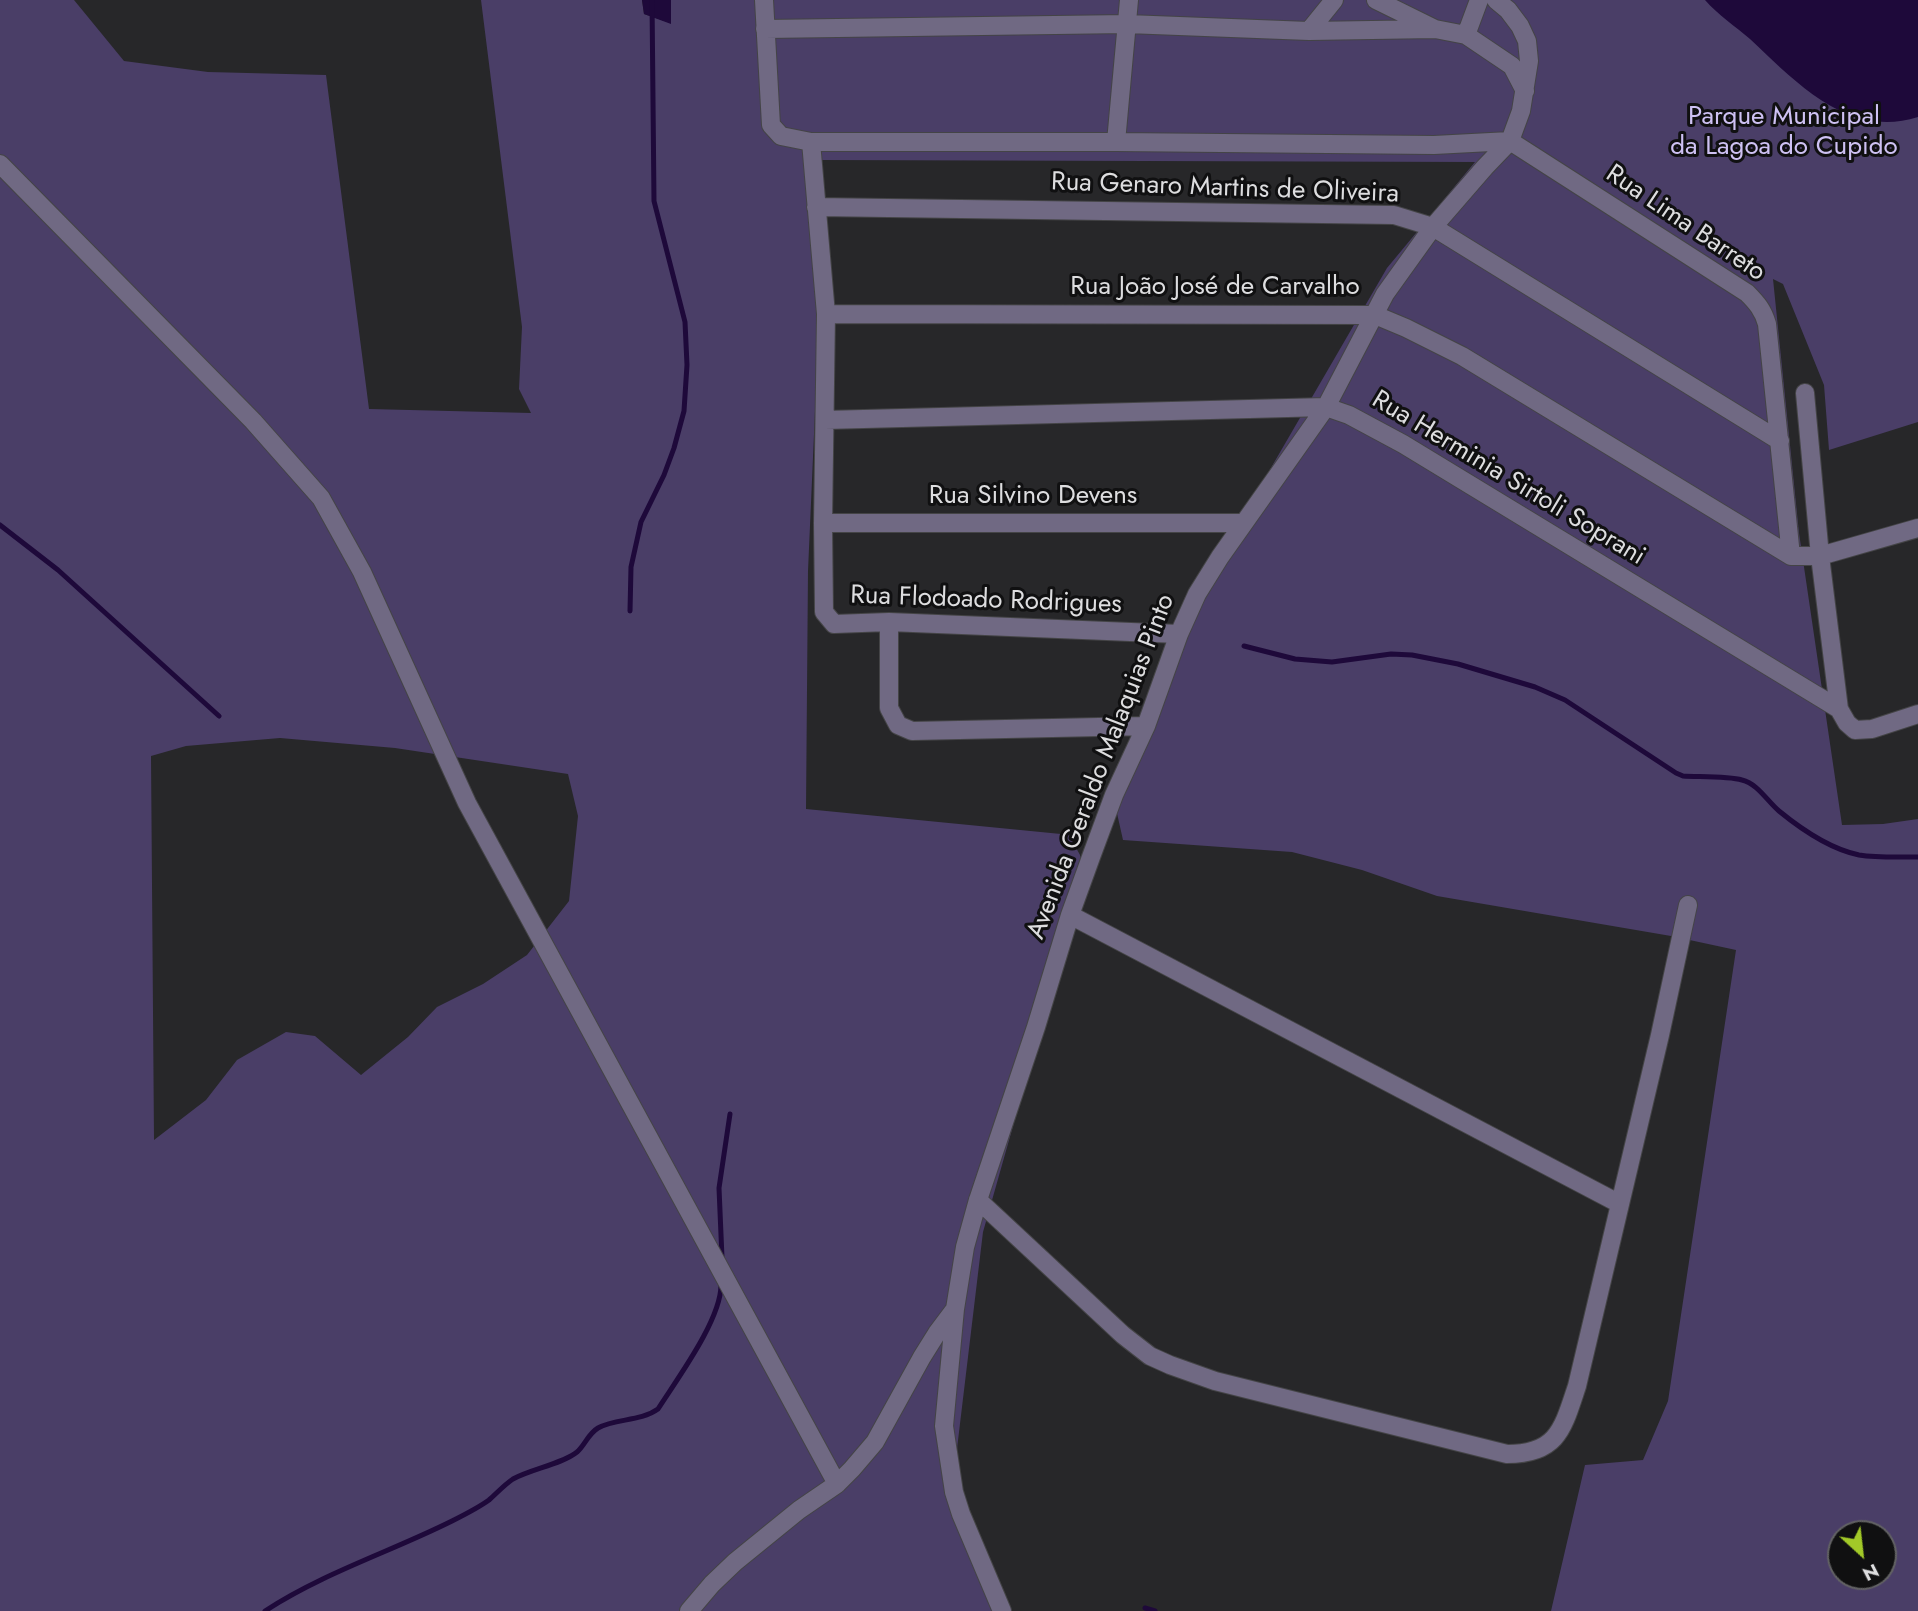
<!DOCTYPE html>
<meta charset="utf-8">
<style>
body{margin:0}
#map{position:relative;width:1918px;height:1611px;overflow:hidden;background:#272729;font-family:Jost,sans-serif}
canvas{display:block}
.north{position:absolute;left:1827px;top:1520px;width:70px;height:70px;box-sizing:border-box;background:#101011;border:2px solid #626263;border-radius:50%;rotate:153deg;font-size:19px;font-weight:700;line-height:28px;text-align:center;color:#dddddf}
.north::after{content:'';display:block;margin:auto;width:24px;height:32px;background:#a2c928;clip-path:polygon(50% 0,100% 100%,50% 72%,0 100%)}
</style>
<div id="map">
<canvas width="1918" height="1611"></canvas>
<div class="north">N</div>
</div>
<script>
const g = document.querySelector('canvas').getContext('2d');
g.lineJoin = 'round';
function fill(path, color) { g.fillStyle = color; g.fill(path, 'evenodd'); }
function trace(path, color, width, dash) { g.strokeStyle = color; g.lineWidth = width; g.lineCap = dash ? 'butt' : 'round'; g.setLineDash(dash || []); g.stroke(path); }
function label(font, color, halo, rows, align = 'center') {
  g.font = font + ' Jost,sans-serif'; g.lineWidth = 6; g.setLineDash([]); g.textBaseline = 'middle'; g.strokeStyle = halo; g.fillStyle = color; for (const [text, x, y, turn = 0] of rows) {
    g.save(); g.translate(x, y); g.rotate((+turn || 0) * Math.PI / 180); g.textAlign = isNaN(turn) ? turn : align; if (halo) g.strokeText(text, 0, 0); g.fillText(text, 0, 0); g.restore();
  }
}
const green = new Path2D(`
 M0 0H74L124 61 208 72 326 75 369 409 531 413 519 389 522 327 481 0H642L644 14 671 23V0H1918V422L1829 450 1824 385 1783 284 1773 279 1799 533 1842 825 1883 824 1918 819V1611H1551L1585 1465 1643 1460 1668 1401 1736 950 1671 936 1437 896 1362 870 1292 852 1123 840 1112 791 1185 597 1261 485 1387 268 1475 162 819 160 821 275 808 571 806 809 1061 834 1068 833 1080 855 1085 882 1079 893 983 1232 953 1482 999 1611H0ZM280 738 395 748 568 774 578 816 569 901 527 955 483 984 437 1007 408 1037 361 1075 315 1036 286 1032 237 1060 206 1100 154 1140 151 756 186 746ZM1841 1534H1883V1576H1841Z`);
const water = new Path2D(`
 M642 0H671V24L644 14Z
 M1705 0H1918V117C1848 139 1797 83 1750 39 1735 26 1718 15 1705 0Z`);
const stream = new Path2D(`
 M0 525 58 570 219 716
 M630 611 631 567 641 522 664 475 674 448 684 411 687 365 685 322 654 201 652 0
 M1244 646 1295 659 1332 662 1391 654 1412 655 1458 664 1535 687 1565 700 1676 773 1683 776C1698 777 1728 776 1742 780 1758 784 1767 801 1779 811 1801 829 1830 849 1859 855 1877 858 1899 857 1918 857
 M722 1258 719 1188 730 1114
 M1145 1608 1155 1611
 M265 1611C323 1573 390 1552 452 1521 464 1515 478 1508 489 1500 497 1493 504 1485 513 1479 531 1469 562 1464 577 1452 585 1445 588 1434 598 1428 616 1418 640 1422 658 1409 677 1379 721 1320 721 1285`);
const minor = new Path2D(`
 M764 0 771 125 781 136 811 142H1116L1434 145 1510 141 1747 293C1757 303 1763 310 1767 324L1791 556
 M1376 0 1435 29 1466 35 1512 66 1525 91
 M765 29 1127 24 1309 31 1435 29
 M1309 31 1334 0
 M1466 35 1479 0
 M811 142 826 314 823 523 824 612 834 624 889 622 1179 634
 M1116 142 1129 0
 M0 164 253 421 321 498 362 572 467 803 837 1484
 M816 207 1394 215 1433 227 1780 441
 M826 314 1375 315 1406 328 1462 356 1791 556
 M1805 393 1820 556 1839 709 1847 723 1855 730 1872 729 1918 714
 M825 420 1326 407 1349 415 1403 444 1839 709
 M823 523H1243
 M1791 556H1820L1918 528
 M889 622V708L898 725 912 731 1146 726
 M1070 915 1620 1204
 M978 1200 1123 1335 1150 1356 1170 1365 1215 1381 1507 1454C1558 1454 1563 1428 1577 1386L1660 1035 1688 905
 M689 1611 712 1584 735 1562 799 1510 837 1484 852 1469 875 1442 922 1357 937 1333 955 1309
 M1002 1611 961 1514 954 1492 944 1426 955 1309 965 1247 978 1200 1036 1027 1070 915 1091 857 1114 795 1146 726 1179 634 1197 594 1220 557 1326 407 1385 294 1433 227 1485 167 1510 141 1521 111 1529 61 1527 41 1520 26 1508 10 1496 0`);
const parkNames = [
 ["Parque Municipal",1784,118],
 ["da Lagoa do Cupido",1784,148]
];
const streetNames = [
 ["Rua Genaro Martins de Oliveira",1225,189,2],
 ["Rua Lima Barreto",1685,224,34],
 ["Rua João José de Carvalho",1215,288],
 ["Rua Herminia Sirtoli Soprani",1508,479,31],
 ["Rua Silvino Devens",1033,497],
 ["Rua Flodoado Rodrigues",986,601,2],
 ["Avenida Geraldo Malaquias Pinto",1102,767,-69]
];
fill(green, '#4a3e67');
fill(water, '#1e093a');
trace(stream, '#1e093a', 5);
trace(minor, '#444446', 20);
trace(minor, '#706983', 18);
label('26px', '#cec1f3', '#101011', parkNames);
label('26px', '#dddddf', '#101011', streetNames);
</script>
